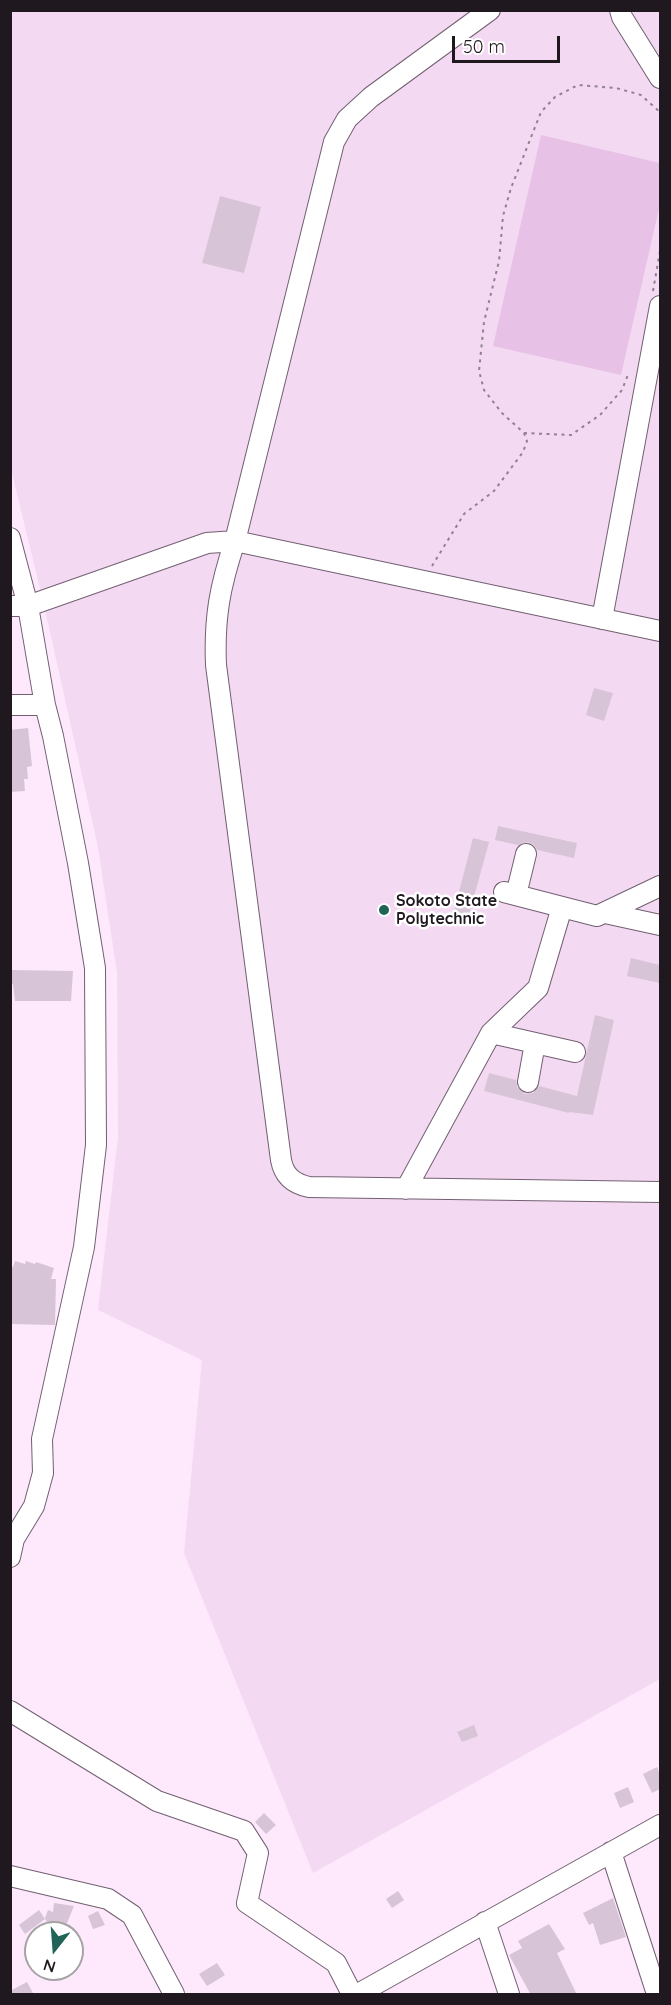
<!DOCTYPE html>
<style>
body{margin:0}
#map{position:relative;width:671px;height:2005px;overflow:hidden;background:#fde8fc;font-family:Quicksand,sans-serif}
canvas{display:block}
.frame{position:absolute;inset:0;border:12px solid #20181f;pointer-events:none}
.north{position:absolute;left:24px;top:1921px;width:60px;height:60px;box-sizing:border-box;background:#fff;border:2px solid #a6a3a5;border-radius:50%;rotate:197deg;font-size:16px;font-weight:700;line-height:24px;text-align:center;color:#20181f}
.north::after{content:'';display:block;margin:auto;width:21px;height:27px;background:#1f6457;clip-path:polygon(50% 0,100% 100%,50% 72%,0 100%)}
.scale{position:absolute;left:452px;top:36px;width:108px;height:27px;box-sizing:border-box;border:3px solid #20181f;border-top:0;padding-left:8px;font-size:18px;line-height:21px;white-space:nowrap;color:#20181f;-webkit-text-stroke:4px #fff;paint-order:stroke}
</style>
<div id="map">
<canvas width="671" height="2005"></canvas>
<div class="frame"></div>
<div class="north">N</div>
<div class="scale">50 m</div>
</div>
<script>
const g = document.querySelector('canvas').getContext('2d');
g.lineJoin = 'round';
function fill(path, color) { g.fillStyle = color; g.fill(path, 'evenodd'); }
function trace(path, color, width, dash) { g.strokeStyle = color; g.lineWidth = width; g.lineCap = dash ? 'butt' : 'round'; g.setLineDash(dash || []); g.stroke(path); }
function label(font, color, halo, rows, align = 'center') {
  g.font = font + ' Quicksand,sans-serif'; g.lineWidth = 5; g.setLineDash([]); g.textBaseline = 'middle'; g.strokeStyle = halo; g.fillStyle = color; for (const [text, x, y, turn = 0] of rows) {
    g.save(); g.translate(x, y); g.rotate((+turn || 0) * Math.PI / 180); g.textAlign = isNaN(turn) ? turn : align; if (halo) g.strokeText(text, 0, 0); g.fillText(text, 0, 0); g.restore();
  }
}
const built = new Path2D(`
 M10 11H660V1679L313 1873 184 1553 202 1360 98 1310 118 1137 117 973 98 847 43 601 11 469Z`);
const green = new Path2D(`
 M541 135 660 163V204L621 375 493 346Z`);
const building = new Path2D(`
 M220 196 261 207 244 273 202 263Z
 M594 688 613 693 604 721 586 715Z
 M28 728 32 766 27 767 28 779H24L25 791 10 792V730Z
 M498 826 577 843 574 858 537 850 534 845 528 842 518 845 495 840Z
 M473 838 489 842 466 926 451 922Z
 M631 958 660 965V983L627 976Z
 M10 970 73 971 71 1001H15L13 984H10Z
 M595 1015 614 1020 593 1115 569 1112V1113L484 1091 489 1073 516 1080 517 1087 525 1094 533 1093 539 1086 577 1096Z
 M15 1261 25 1264 26 1261 35 1264 36 1262 54 1268 51 1279H56L55 1325 10 1324V1266L13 1267Z
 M474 1725 478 1736 462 1742 457 1732Z
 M657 1767 660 1774V1789L652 1793 643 1774Z
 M628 1787 634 1802 620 1808 614 1793Z
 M264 1813 276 1825 266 1834 255 1822Z
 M398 1891 404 1900 392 1908 386 1899Z
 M613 1898 626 1937 600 1945 593 1923 589 1925 583 1913Z
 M54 1903 74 1906 63 1933H51L45 1918 48 1910 53 1912Z
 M39 1910 45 1919 25 1934 19 1925Z
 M98 1911 105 1925 93 1929 88 1916Z
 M549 1924 565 1949 557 1953 577 1995H531L509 1955 522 1948 518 1941Z
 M217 1963 225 1975 207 1986 199 1974Z
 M27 1982 34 1995H10V1991Z`);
const path = new Path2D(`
 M653 291 660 251
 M524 433 571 435 600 415 622 390 629 372
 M432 566 464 514 494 491 523 452 527 441 524 433 502 413 484 390 479 371 484 322 499 261 503 216 511 188 541 112 555 97 578 85 616 88 641 95 660 112`);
const minor = new Path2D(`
 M490 10 371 97 347 119 334 142 235 541C220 586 214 617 216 665L281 1160C284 1176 294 1184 309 1187L660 1192
 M620 10 622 17 660 78
 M10 538 28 606 45 705 53 736 78 863 95 968 96 1145 84 1247 42 1439 43 1473 34 1506 14 1539 10 1557
 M10 606H28L207 543 235 541 660 631
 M602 619 660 306
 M10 705H45
 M504 892 562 907
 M516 895 526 854
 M605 913 660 925
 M491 1033 575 1052
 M528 1082 535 1043
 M406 1189 491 1033 538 988 562 907 597 916 660 886
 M10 1711 157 1801 244 1831 258 1853 247 1903 336 1963 352 1994
 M611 1852 657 1994
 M10 1876 108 1899 132 1915 174 1994
 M485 1922 509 1994
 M358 1994 660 1825`);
const markers = [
 [384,910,6,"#1f6457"]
];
const poiNames = [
 ["Sokoto State",396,901],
 ["Polytechnic",396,919]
];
fill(built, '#f4d9f3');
fill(green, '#e7c1e6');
fill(building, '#d8c4d7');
trace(minor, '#726071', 22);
trace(path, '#90828f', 2, [3, 4.5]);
trace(minor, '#fff', 20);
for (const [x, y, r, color] of markers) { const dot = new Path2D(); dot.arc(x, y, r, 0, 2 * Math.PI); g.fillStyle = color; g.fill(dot); trace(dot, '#fff', 2); }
label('bold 16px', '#20181f', '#fff', poiNames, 'left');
</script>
